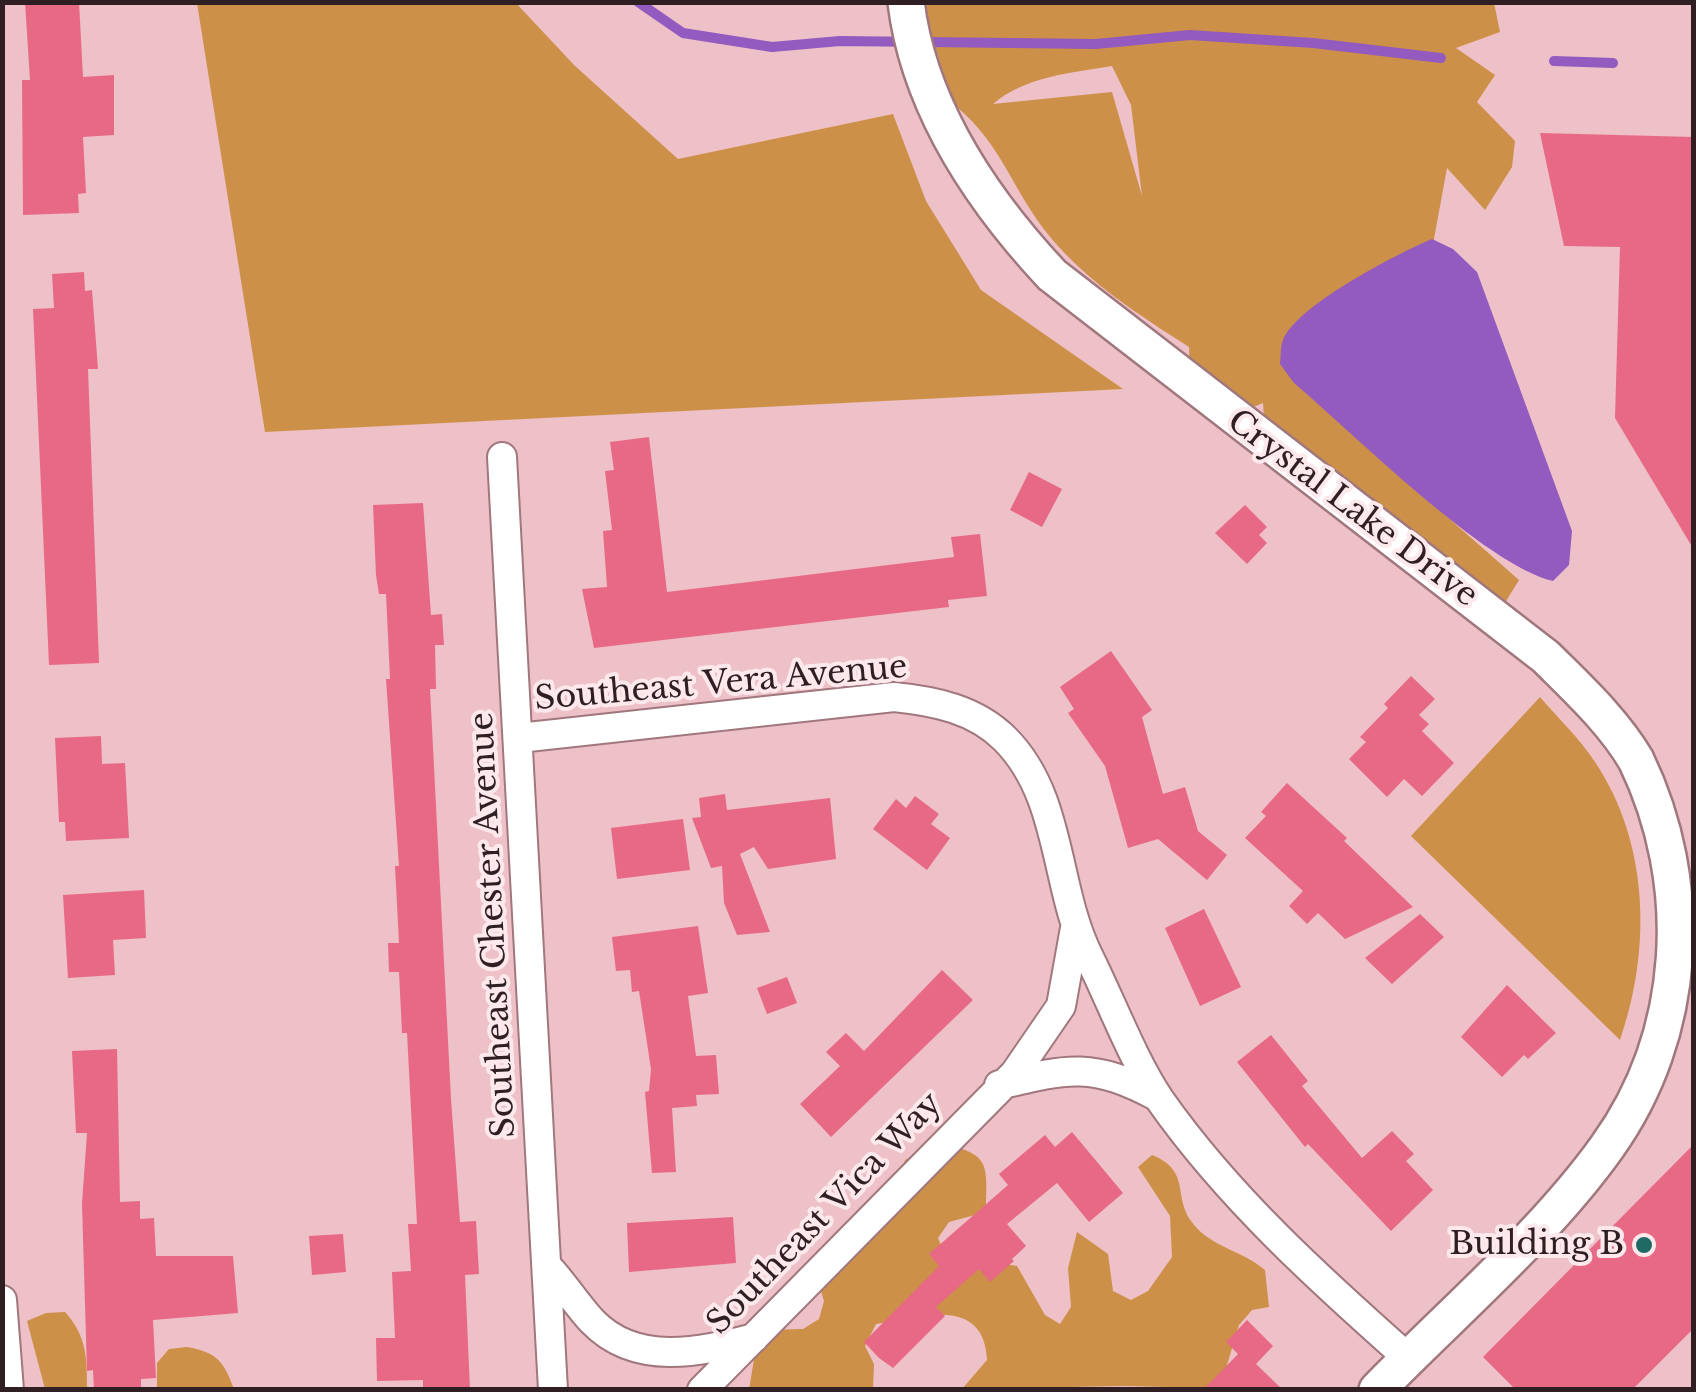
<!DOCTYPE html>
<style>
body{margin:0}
#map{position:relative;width:1696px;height:1392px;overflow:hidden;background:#eec0c7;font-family:"Libre Baskerville",serif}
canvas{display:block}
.frame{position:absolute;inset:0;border:5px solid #301f22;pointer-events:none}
</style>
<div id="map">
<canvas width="1696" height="1392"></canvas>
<div class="frame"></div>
</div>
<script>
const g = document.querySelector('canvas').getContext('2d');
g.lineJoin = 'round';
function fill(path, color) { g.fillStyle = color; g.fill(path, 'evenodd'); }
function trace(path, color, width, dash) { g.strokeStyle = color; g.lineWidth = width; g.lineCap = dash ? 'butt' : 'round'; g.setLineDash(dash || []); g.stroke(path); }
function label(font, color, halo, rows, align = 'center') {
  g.font = font + ' "Libre Baskerville",serif'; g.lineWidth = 8; g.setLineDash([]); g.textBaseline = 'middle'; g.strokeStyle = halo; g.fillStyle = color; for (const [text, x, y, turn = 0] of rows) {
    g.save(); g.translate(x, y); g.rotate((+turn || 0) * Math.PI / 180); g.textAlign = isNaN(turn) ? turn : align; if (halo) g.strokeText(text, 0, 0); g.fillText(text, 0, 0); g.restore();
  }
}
const green = new Path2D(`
 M930 2 1494 3 1500 32 1456 48 1495 75 1477 102 1515 141 1512 167 1485 210 1447 168 1431 255 1295 383 1519 580 1500 611 1267 459 1263 403 1222 420 1190 399 1189 347C1138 314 1090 284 1051 238 1010 189 1001 137 945 98L924 8ZM1112 66 1131 105 1142 196 1112 92 993 104C1026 76 1071 73 1112 66Z
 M197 3H516L574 65 678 159 893 114 926 201 981 290 1123 389 265 432Z
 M1540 697C1558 718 1580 739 1595 762 1650 844 1651 951 1620 1040L1411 836Z
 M938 1142C991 1155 987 1161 986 1212L949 1222 938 1238 945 1255 1017 1266 1045 1315 1060 1324 1071 1307 1068 1268 1077 1232 1108 1254 1113 1291 1131 1300 1148 1291 1172 1257 1170 1216 1138 1167 1152 1155C1191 1171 1173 1195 1191 1221 1209 1247 1242 1250 1265 1270L1269 1307 1252 1310 1239 1325 1227 1365 1251 1389 1124 1386 962 1389 987 1360C984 1295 920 1317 876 1324L865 1346 874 1364 873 1389 749 1390 756 1347 764 1330 803 1329 819 1319 824 1301 818 1282 897 1197 905 1160Z
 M65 1312C87 1336 87 1359 87 1389H45L27 1321 46 1313Z
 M187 1347C217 1352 224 1362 234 1389H157V1363L169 1349Z`);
const water = new Path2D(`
 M1432 239 1453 249 1477 272 1572 531 1569 565 1553 581C1485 565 1353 433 1294 383L1280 364C1281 357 1280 347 1283 340 1296 306 1398 253 1432 239Z`);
const stream = new Path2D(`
 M638 2 683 33 772 47 840 41 1096 44 1190 35 1313 43 1441 58
 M1554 61 1613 63`);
const building = new Path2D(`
 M25 2H79L83 77 114 75V135L83 137 86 193 78 194 79 213 23 215 22 80H30Z
 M1540 133 1694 137V550L1615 418 1620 247 1564 246Z
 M84 272 85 291 92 290 98 369H88L99 663 49 665 33 309 54 308 52 274Z
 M649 437 667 592 954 557 951 537 980 534 987 596 948 600 949 607 594 648 582 589 607 587 603 531 612 530 605 471 614 470 610 442Z
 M1029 472 1062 489 1042 527 1010 510Z
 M423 503 431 615 442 614 444 645H435L436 689H430L451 1099 460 1222 476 1221 479 1274 465 1275 470 1390H423V1380L377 1381 376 1338H395L392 1272 411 1271 408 1224H417L407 1033H402L399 972H389L388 943H399L395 866H399L386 679H390L386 594H379L376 575 373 505Z
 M1245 505 1267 527 1259 535 1267 543 1247 564 1215 533Z
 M1111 651 1152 710 1142 717 1163 794 1185 787 1198 831 1227 855 1207 880 1158 839 1128 848 1105 766 1068 713 1074 709 1060 687Z
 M1411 676 1435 699 1419 715 1429 724 1422 731 1454 763 1422 796 1404 779 1387 797 1349 759 1366 742 1360 737 1388 708 1384 704Z
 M101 736 102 764 125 763 129 838 66 841 65 822H59L55 738Z
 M1287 783 1347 838 1344 841 1413 907 1345 939 1318 913 1307 924 1289 906 1303 891 1245 838 1266 816 1261 812Z
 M725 794 727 810 830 798 836 859 768 869 754 847 740 854 770 932 737 935 724 903 722 866 711 868 692 818 701 817 699 798Z
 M915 796 939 814 931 824 950 838 927 870 873 829 896 799 906 808Z
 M683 819 690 870 617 879 611 828Z
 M144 890 146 938 113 940 115 975 68 978 63 895Z
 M1204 909 1241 987 1200 1006 1165 928Z
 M1420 914 1444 937 1392 984 1365 958Z
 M698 926 708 993 688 996 696 1056 716 1055 719 1094 696 1095 697 1106 672 1108 676 1172 652 1173 645 1092 649 1091 651 1069 639 991 632 992 630 970 616 971 612 937Z
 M942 970 973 1000 831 1137 800 1104 840 1066 826 1052 846 1033 864 1051Z
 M787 977 797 1003 767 1014 757 988Z
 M1507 985 1556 1033 1528 1059 1524 1055 1502 1077 1461 1037Z
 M1271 1035 1308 1081 1302 1086 1362 1158 1392 1131 1414 1154 1406 1161 1433 1190 1391 1231 1308 1144 1305 1147 1237 1062Z
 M117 1049 120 1202 140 1201V1219L154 1218 156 1256H233L238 1313 153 1320 156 1378 141 1379V1390H94L93 1370 87 1371 82 1204 87 1133H76L72 1051Z
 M1072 1132 1123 1193 1089 1222 1057 1183 1007 1224 1026 1246 1012 1259 1014 1261 990 1282 979 1269 936 1307 945 1316 893 1368 879 1358 864 1342 939 1266 929 1254 1008 1185 999 1174 1045 1135 1055 1147Z
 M1694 1144V1328L1632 1390H1516L1483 1357Z
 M733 1217 736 1263 629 1272 627 1223Z
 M343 1234 346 1272 312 1275 309 1236Z
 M1247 1320 1273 1346 1256 1364 1283 1390H1203L1238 1354 1226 1342Z`);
const minor = new Path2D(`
 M502 457 553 1390
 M519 738 894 697C934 701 975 709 1005 739 1063 797 1054 888 1089 957 1111 1001 1133 1060 1160 1100 1228 1197 1320 1280 1408 1358
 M999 1085C1069 1068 1093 1062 1158 1097
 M548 1267C564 1284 577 1305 592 1321 636 1367 700 1352 754 1338
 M2 1300 9 1390
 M702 1390 1015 1073 1061 1006 1075 928`);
const tertiary = new Path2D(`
 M906 2C919 108 982 200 1052 275L1546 657C1578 689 1613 721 1636 760 1696 884 1688 1034 1607 1147 1545 1234 1452 1313 1377 1390`);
const markers = [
 [1644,1245,10,"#1f6a65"]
];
const streetNames = [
 ["Crystal Lake Drive",1352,509,37],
 ["Southeast Vera Avenue",721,684,-5],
 ["Southeast Chester Avenue",494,925,-93],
 ["Southeast Vica Way",825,1214,-46]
];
const poiNames = [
 ["Building B",1624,1245]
];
fill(green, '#cd9048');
fill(water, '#935abf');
trace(stream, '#935abf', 10);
fill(building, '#e76985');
trace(minor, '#a1777e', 32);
trace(tertiary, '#a1777e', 40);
trace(minor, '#fff', 28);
trace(tertiary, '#fff', 35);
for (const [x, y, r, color] of markers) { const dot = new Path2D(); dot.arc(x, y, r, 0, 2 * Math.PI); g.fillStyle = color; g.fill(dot); trace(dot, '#fde9ec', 4); }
label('32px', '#301f22', '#fde9ec', streetNames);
label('32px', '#301f22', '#fde9ec', poiNames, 'right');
</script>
